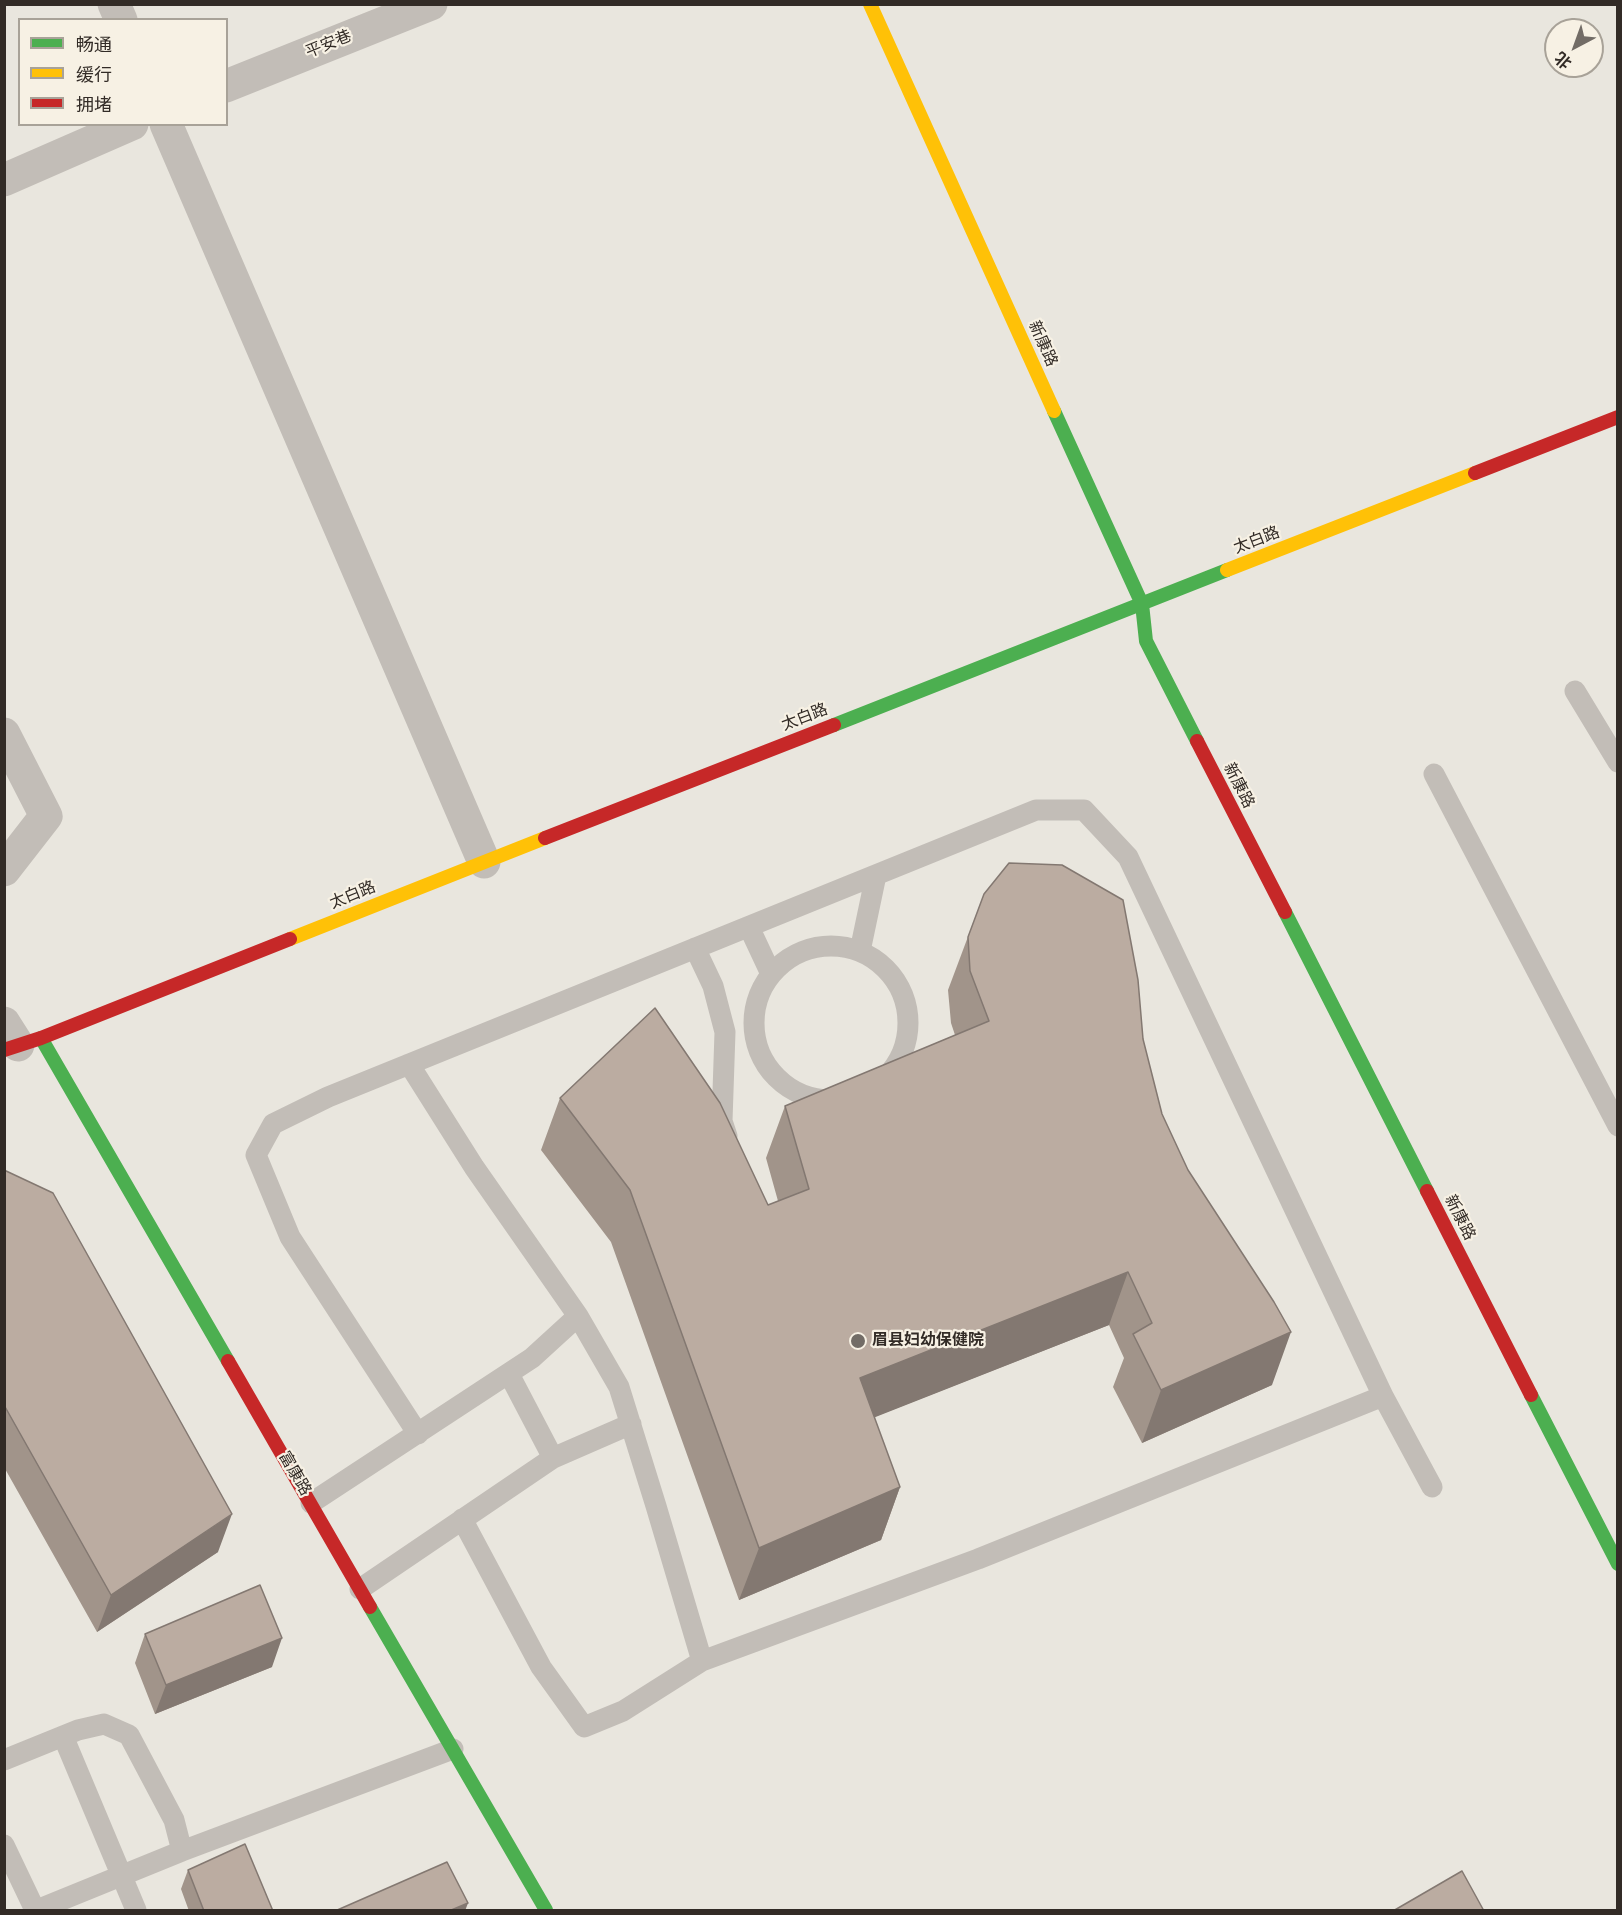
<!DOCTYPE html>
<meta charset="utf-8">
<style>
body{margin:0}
#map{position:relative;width:1622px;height:1915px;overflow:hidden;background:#e9e6de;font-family:"Nunito Sans","Noto Sans SC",sans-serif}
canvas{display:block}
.frame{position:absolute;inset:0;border:6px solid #322b26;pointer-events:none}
.legend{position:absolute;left:18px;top:18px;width:210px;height:108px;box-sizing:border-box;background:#f7f1e4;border:2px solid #a8a298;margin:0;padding:8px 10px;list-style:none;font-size:18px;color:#322b26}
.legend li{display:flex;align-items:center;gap:12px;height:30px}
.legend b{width:30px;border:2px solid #a8a298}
.north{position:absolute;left:1544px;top:18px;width:60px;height:60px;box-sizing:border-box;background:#f7f1e4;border:2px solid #a8a298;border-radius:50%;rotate:221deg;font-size:16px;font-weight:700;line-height:24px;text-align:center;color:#322b26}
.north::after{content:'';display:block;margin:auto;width:21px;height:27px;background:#726c66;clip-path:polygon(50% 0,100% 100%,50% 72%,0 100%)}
</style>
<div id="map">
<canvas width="1622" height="1915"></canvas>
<div class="frame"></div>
<ul class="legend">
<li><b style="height:8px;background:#4caf50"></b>畅通</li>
<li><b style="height:8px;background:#ffc107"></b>缓行</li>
<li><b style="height:8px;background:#c62828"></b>拥堵</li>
</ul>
<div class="north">北</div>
</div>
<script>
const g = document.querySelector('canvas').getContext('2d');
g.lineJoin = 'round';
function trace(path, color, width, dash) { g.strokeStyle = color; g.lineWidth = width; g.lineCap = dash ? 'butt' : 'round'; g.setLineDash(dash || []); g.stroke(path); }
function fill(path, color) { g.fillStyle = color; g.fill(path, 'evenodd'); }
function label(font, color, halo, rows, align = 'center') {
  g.font = font + ' "Nunito Sans","Noto Sans SC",sans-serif'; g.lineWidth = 4.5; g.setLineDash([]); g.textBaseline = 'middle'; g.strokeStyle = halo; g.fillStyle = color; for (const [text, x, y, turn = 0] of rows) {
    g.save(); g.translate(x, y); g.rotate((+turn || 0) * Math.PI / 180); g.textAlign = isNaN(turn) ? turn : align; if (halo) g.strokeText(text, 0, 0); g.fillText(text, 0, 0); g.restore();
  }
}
const lane = new Path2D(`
 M1575 691 1618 762
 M1434 774 1618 1126
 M749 927 771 974
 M754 1023a77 77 0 1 1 154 0a77 77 0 1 1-154 0Z
 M695 948 713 986 725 1032 722 1121 727 1136
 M860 951 876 875
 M409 1064 474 1167 578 1316 619 1387 656 1506 702 1661
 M509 1374 553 1458
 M418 1434 290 1237 256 1155 273 1124 328 1097 1036 810H1084L1128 857 1383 1396 1432 1487
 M311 1503 532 1358 578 1316
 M462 1519 541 1667 584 1727 623 1711 702 1661 978 1559 1383 1396
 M360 1589 553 1458 631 1424
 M63 1736 136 1910
 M4 1760 78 1730 104 1724 129 1735 174 1820 182 1851
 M4 1845 35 1910
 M37 1910 182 1851 453 1749`);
const street = new Path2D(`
 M114 4 121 20
 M226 86 431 4
 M166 124 484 862
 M4 180 132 124
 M4 734 46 816 4 870
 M4 1023 18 1045`);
const fast = new Path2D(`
 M1054 411 1142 604 1146 641 1197 741
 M834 725 1227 570
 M1285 912 1427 1191
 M41 1038 228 1361
 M1531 1395 1618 1564
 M370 1607 546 1910`);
const slow = new Path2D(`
 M870 4 1054 411
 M1227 570 1475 473
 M290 939 545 838`);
const jam = new Path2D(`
 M1475 473 1618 417
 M1197 741 1285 912
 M545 838 834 725
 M4 1050 41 1038 290 939
 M1427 1191 1531 1395
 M228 1361 370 1607`);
const wall = new Path2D(`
 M984 894 1143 1039 1162 1114 1272 1385 1142 1443 1113 1387 1124 1358 1109 1325 874 1417 900 1487 881 1540 739 1600 611 1242 541 1150 560 1098 768 1205 778 1201 766 1158 785 1106 955 1035 951 1023 948 990Z
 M4 1170 218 1552 97 1632 4 1467Z
 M145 1634 272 1667 155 1714 135 1663Z
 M188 1870 273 1911H189L181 1889Z`);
const shadedWall = new Path2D(`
 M1128 1272 1109 1325 840 1431 860 1378Z
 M1291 1332 1272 1385 1142 1443 1161 1390Z
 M900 1487 881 1540 739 1600 759 1548Z
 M232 1514 218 1552 97 1632 111 1595Z
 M282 1638 272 1667 155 1714 166 1685Z
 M468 1903 465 1911H449Z`);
const building = new Path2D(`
 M1009 863 1062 865 1123 900 1138 980 1143 1039 1162 1114 1188 1170 1274 1302 1291 1332 1161 1390 1133 1334 1152 1323 1128 1272 860 1378 900 1487 759 1548 630 1190 560 1098 655 1008 720 1103 768 1205 809 1189 785 1106 989 1021 970 971 968 937 984 894Z
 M4 1170 53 1193 232 1514 111 1595 4 1405Z
 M260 1585 282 1638 166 1685 145 1634Z
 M245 1844 273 1911H204L188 1870Z
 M447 1862 468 1903 449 1911H335Z
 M1462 1871 1484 1911H1393Z`);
const markers = [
 [858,1341,8,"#726c66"]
];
const streetNames = [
 ["平安巷",329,45,-22],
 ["新康路",1042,344,66],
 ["太白路",1257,541,-21],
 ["太白路",805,718,-21],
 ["新康路",1238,786,63],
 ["太白路",353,896,-22],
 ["新康路",1459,1218,63],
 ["富康路",294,1474,60]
];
const poiNames = [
 ["眉县妇幼保健院",872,1341]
];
trace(lane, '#c2bdb7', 21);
trace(street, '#c2bdb7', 33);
trace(fast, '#4caf50', 14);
trace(slow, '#ffc107', 14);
trace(jam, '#c62828', 14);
fill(wall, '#a1948a');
fill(shadedWall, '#837871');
fill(building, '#bbaca1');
trace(building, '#837871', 1.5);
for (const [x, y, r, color] of markers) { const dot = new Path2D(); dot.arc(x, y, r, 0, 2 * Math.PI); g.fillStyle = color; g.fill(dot); trace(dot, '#f7f1e4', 2); }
label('16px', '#322b26', '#f7f1e4', streetNames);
label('bold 16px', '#322b26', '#f7f1e4', poiNames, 'left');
</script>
